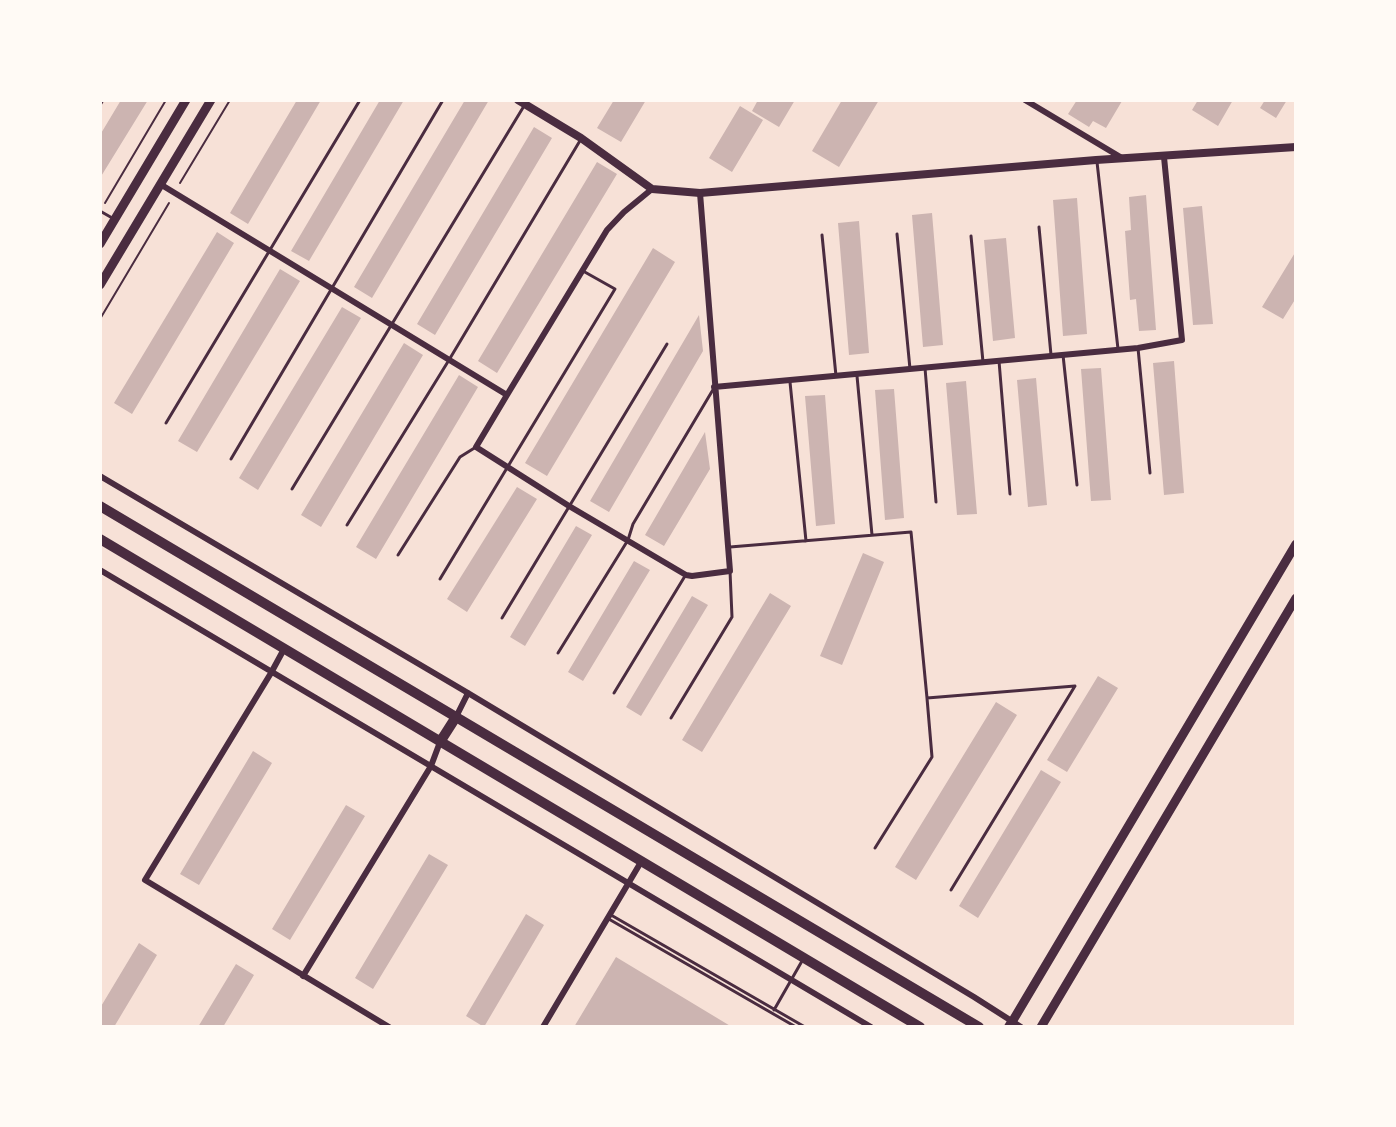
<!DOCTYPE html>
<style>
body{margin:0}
#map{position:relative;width:1396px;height:1127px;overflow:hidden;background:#f7e1d7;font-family:"Space Grotesk",sans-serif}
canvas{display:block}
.frame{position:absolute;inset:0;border:102px solid #fffaf5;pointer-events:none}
</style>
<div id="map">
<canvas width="1396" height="1127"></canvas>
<div class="frame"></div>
</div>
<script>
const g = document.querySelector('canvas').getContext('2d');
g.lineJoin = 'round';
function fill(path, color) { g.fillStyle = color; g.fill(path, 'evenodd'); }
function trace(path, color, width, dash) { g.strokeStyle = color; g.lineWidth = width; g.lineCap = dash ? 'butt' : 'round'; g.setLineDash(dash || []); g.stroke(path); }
const building = new Path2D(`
 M121 100H148L100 178V135Z
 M297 100H321L248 224 230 213Z
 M380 100H404L309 261 291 251Z
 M465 100H489L372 298 354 287Z
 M614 100H646L621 142 597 128Z
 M758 100H795L779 127 752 111Z
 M842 100H879L839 167 812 151Z
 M1077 100H1121L1122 101 1106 128 1093 121 1089 127 1068 114Z
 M1198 100H1233L1218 126 1192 110Z
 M1265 100H1287L1276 118 1260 108Z
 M740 106 763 120 732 172 709 158Z
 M534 127 552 138 435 335 417 324Z
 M597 162 617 174 497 373 478 361Z
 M1146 195 1156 330 1139 331 1136 299 1130 300 1125 231 1131 230 1129 197Z
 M1077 198 1087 334 1063 336 1053 200Z
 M1202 206 1213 324 1193 325 1183 208Z
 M932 213 943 345 923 347 912 215Z
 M859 221 869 353 849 355 838 223Z
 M217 232 234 243 132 414 114 403Z
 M1006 238 1015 338 993 341 984 240Z
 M653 248 675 262 547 476 525 463Z
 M1296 251V298L1283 319 1262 307Z
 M280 269 300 281 197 452 178 441Z
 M342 307 361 318 258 490 239 478Z
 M699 315 703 351 609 512 590 501Z
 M404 343 423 355 321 527 301 515Z
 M1174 361 1184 493 1164 495 1153 363Z
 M1101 368 1111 500 1091 501 1081 369Z
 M459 375 478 387 376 559 356 547Z
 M1036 378 1047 505 1028 507 1017 380Z
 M966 381 977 514 957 515 946 383Z
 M894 389 904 518 885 520 875 390Z
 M825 395 835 524 816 526 805 396Z
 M705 432 710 469 664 546 645 535Z
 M517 487 537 499 467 612 447 599Z
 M576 526 592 535 525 646 510 637Z
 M863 553 884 562 842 665 820 656Z
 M634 561 650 570 583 681 568 672Z
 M770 593 791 606 702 752 682 740Z
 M692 596 708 605 641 716 626 707Z
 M1098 676 1118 688 1067 772 1047 760Z
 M996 702 1017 715 916 880 895 867Z
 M253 751 272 763 199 885 180 874Z
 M1041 770 1061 782 978 918 959 906Z
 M346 805 365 816 290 940 272 929Z
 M429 854 448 865 373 989 355 978Z
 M526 914 544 925 484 1027 466 1016Z
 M139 943 157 955 114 1027H100V1008Z
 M616 957 732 1027H574Z
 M236 964 254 975 223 1027H198Z`);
const path = new Path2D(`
 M180 183 230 100
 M105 203 166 100
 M100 319 169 203`);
const service = new Path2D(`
 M100 105 103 100
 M1097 162 1118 349
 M100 211 114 219
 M1039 227 1051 355
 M897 234 910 369
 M822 235 836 376
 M971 236 983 362
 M1138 348 1150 473
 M1063 355 1077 485
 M999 361 1010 494
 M925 368 936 502
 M857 376 872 535
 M790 382 806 541
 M166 423 360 100
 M231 459 443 100
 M292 489 524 106
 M347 525 449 360 581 139
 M730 547 911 532 927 698 1075 686 951 890
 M398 555 460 457 476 447
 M440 579 615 289 583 271
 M502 618 667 344
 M558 653 628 540 633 524 714 388
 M614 693 685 576
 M671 718 732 617 730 571
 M875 848 932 757 927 698
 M611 915 805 1027
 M607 918 796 1027
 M774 1010 802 961`);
const minor = new Path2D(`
 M1025 100 1122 158
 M160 184 507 395 607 230 624 212 652 189
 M714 387 1138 348 1182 340 1164 157
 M507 395 476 447 569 506 686 575 692 576 730 571 700 193
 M100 476 468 693 974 997 1021 1027
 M100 570 871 1027
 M284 649 271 673 145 880 389 1027
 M456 717 468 693
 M303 976 431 766 440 742
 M543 1027 641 862`);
const tertiary = new Path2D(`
 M518 100 581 138 652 189 700 193 1096 160 1296 147`);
const secondary = new Path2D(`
 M100 244 186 100
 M100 285 211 100
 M1012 1022 1296 544
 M1041 1027 1296 598`);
const primary = new Path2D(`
 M100 506 979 1027
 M100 539 920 1027
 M440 742 456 717
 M1009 1027 1012 1022`);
fill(building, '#ccb4b1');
trace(path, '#4a2c40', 2);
trace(service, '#4a2c40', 3);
trace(minor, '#4a2c40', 6);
trace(tertiary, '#4a2c40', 8);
trace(secondary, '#4a2c40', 9);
trace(primary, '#4a2c40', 10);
</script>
